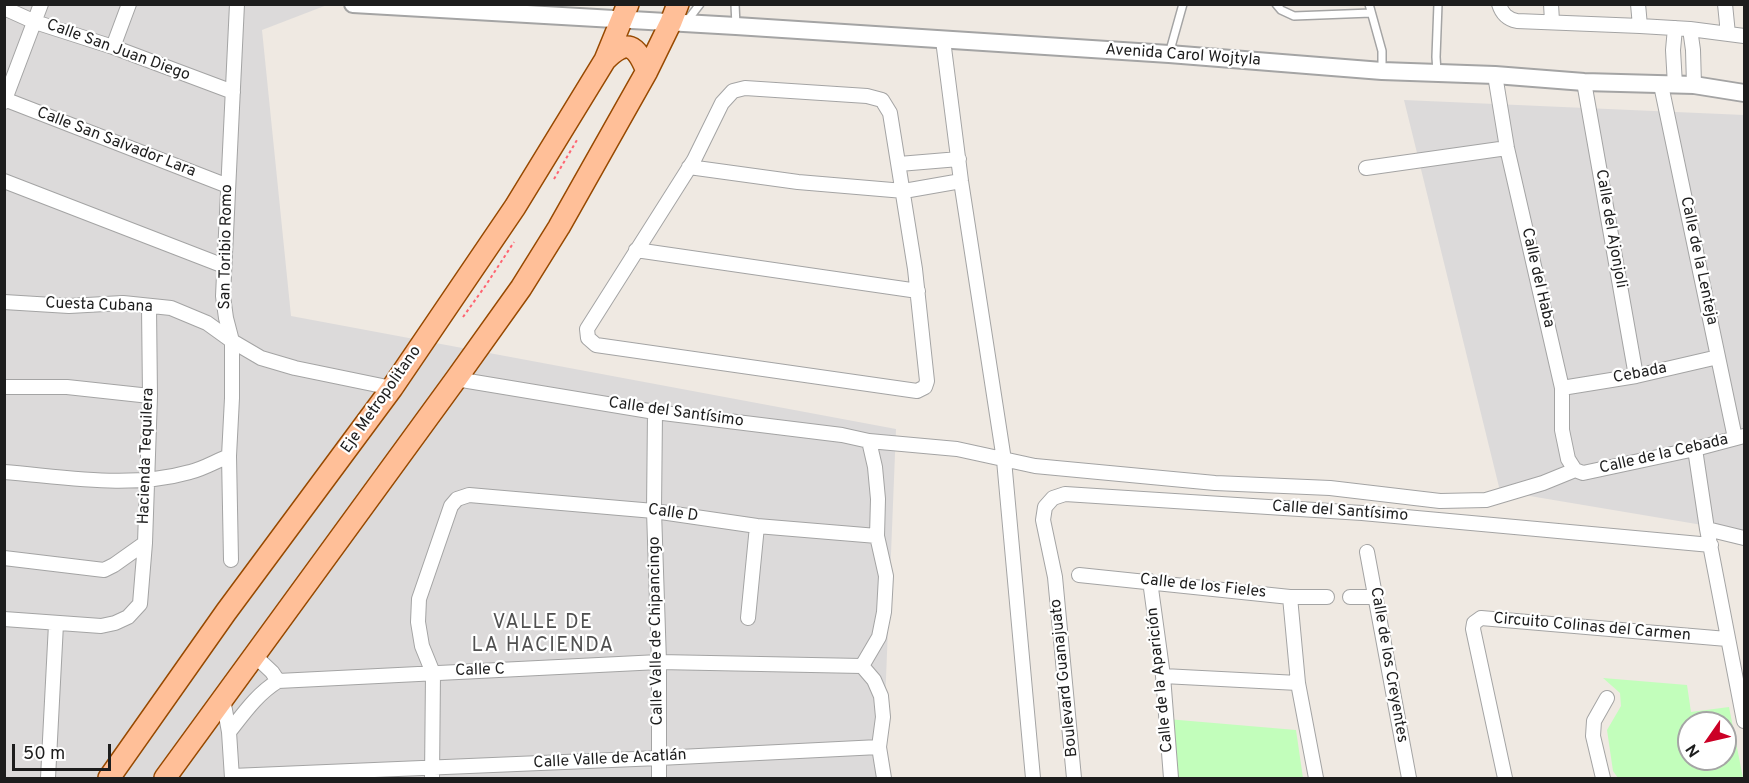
<!DOCTYPE html>
<meta charset="utf-8">
<style>
body{margin:0}
#map{position:relative;width:1749px;height:783px;overflow:hidden;background:#efe9e2;font-family:Overpass,sans-serif}
canvas{display:block}
.frame{position:absolute;inset:0;border:6px solid #1d1d1d;pointer-events:none}
.north{position:absolute;left:1677px;top:711px;width:60px;height:60px;box-sizing:border-box;background:#fff;border:2px solid #a5a5a5;border-radius:50%;rotate:236deg;font-size:16px;font-weight:700;line-height:24px;text-align:center;color:#1d1d1d}
.north::after{content:'';display:block;margin:auto;width:21px;height:27px;background:#cb0026;clip-path:polygon(50% 0,100% 100%,50% 72%,0 100%)}
.scale{position:absolute;left:12px;top:744px;width:99px;height:27px;box-sizing:border-box;border:3px solid #1d1d1d;border-top:0;padding-left:8px;font-size:18px;line-height:21px;white-space:nowrap;color:#1d1d1d;-webkit-text-stroke:4px #fff;paint-order:stroke}
</style>
<div id="map">
<canvas width="1749" height="783"></canvas>
<div class="frame"></div>
<div class="north">N</div>
<div class="scale">50 m</div>
</div>
<script>
const g = document.querySelector('canvas').getContext('2d');
g.lineJoin = 'round';
function fill(path, color) { g.fillStyle = color; g.fill(path, 'evenodd'); }
function trace(path, color, width, dash) { g.strokeStyle = color; g.lineWidth = width; g.lineCap = dash ? 'butt' : 'round'; g.setLineDash(dash || []); g.stroke(path); }
function label(font, color, halo, rows, align = 'center') {
  g.font = font + ' Overpass,sans-serif'; g.lineWidth = 4.5; g.setLineDash([]); g.textBaseline = 'middle'; g.strokeStyle = halo; g.fillStyle = color; for (const [text, x, y, turn = 0] of rows) {
    g.save(); g.translate(x, y); g.rotate((+turn || 0) * Math.PI / 180); g.textAlign = isNaN(turn) ? turn : align; if (halo) g.strokeText(text, 0, 0); g.fillText(text, 0, 0); g.restore();
  }
}
const residential = new Path2D(`
 M5 5H327L262 30 291 316 896 429 882 778H5Z
 M1404 100 1744 115V532L1500 491Z`);
const park = new Path2D(`
 M1603 678 1687 685 1691 712 1729 707 1743 778H1618L1613 771 1607 730 1621 706 1620 693ZM1689 723H1725V759H1689Z
 M1167 719 1296 730 1303 778H1175Z`);
const path = new Path2D(`
 M554 179 577 140
 M463 317 486 285 514 242`);
const service = new Path2D(`
 M735 4 736 26
 M1276 4 1281 10 1294 16 1371 13
 M1369 4 1382 51V71
 M687 21 700 4
 M1169 54 1183 4
 M1437 72 1436 57 1438 4`);
const minor = new Path2D(`
 M1499 4C1502 14 1507 19 1517 21L1640 26 1690 29 1744 36
 M1551 4 1552 21
 M1638 4 1640 26
 M1725 4 1728 34
 M4 8 35 22 113 47 233 92
 M1690 29 1693 50 1694 85
 M943 40 961 181 1004 460 1033 778
 M113 47 129 4
 M1495 75 1507 148 1562 388V430L1568 459 1575 470 1583 473 1695 449 1744 436
 M1584 82 1636 376
 M1661 85 1735 438
 M1675 85 1673 50 1675 28
 M745 88 867 96 882 100 890 113 915 269 927 381 925 387 917 391 596 345 588 338 587 329 694 160 722 103 733 91Z
 M4 99 228 186
 M4 102 41 4
 M899 164 959 159
 M689 167 798 182 904 191 961 181
 M1366 168 1507 148
 M4 181 224 266
 M636 250 918 291
 M4 302 69 306 123 303 171 308 207 323 232 341 261 358 295 368 392 388
 M456 379 655 412 842 435 869 441 875 467 878 499 877 536 886 576 884 612 879 637 862 666
 M4 387H67L150 396
 M1562 388 1636 376 1718 357
 M655 412 654 511 659 662V778
 M869 441 957 449 1035 466 1215 483 1330 488 1440 501 1486 500 1543 483 1575 470
 M1695 449 1707 529 1744 721
 M4 472C66 477 130 489 190 472 203 469 216 461 229 456
 M1707 529 1744 538
 M1367 552 1409 778
 M4 558 104 570 114 565 145 543
 M231 560 229 456 232 398V341L226 318 223 296 237 4
 M1079 575 1290 597H1327
 M1150 581 1163 676 1171 778
 M1290 597 1298 683 1316 778
 M1350 597H1376
 M748 618 757 526
 M4 619 101 626 115 623 128 617 140 604 145 543 150 396 149 307
 M255 656 272 672 278 681
 M862 666 874 680 881 696 883 717 879 747 884 778
 M1163 676 1298 683
 M223 699 229 732 232 778
 M229 732C244 713 257 694 278 681L659 662 862 666
 M232 776 659 758 879 747
 M48 778 56 624
 M432 778 433 673 422 646 418 622 419 599 451 506 457 499 469 495 654 511 757 526 877 536
 M1074 778 1055 577 1043 520 1045 507 1053 498 1065 494 1362 513 1711 545
 M1505 778 1473 629 1474 623 1481 618 1727 639
 M1603 778 1593 736 1594 721 1607 698`);
const tertiary = new Path2D(`
 M353 4 736 26 1169 54 1382 71 1495 75 1584 82 1694 85 1744 93`);
const primary = new Path2D(`
 M605 60C627 38 636 45 647 71
 M109 778 226 612 392 388 515 207 605 60 628 4
 M165 778 456 379 521 288 559 227 647 71 671 22 678 4`);
const streetNames = [
 ["Calle San Juan Diego",118,51,20],
 ["Avenida Carol Wojtyla",1183,56,4],
 ["Calle San Salvador Lara",116,143,21],
 ["Calle del Ajonjoli",1610,229,80],
 ["San Toribio Romo",227,247,-89],
 ["Calle de la Lenteja",1698,261,78],
 ["Calle del Haba",1537,278,77],
 ["Cuesta Cubana",99,306,2],
 ["Cebada",1640,374,-11],
 ["Eje Metropolitano",382,400,-55],
 ["Calle del Santísimo",676,413,8],
 ["Calle de la Cebada",1664,455,-13],
 ["Hacienda Tequilera",147,456,-88],
 ["Calle del Santísimo",1340,512,4],
 ["Calle D",673,514,8],
 ["Calle de los Fieles",1203,587,6],
 ["Circuito Colinas del Carmen",1592,628,5],
 ["Calle Valle de Chipancingo",657,631,-91],
 ["Calle de los Creyentes",1388,665,80],
 ["Calle C",480,671,-2],
 ["Boulevard Guanajuato",1065,678,-96],
 ["Calle de la Aparición",1161,680,-96],
 ["Calle Valle de Acatlán",610,760,-3]
];
const quarterNames = [
 ["VALLE DE",543,624],
 ["LA HACIENDA",543,647]
];
fill(residential, '#dcdada');
fill(park, '#c2febb');
trace(service, '#a4a4a4', 10);
trace(minor, '#a4a4a4', 16);
trace(tertiary, '#a4a4a4', 20);
trace(primary, '#974900', 24);
trace(path, '#ff6471', 2, [3, 3]);
trace(service, '#fff', 7);
trace(minor, '#fff', 14);
trace(tertiary, '#fff', 16);
trace(primary, '#ffbf98', 21);
label('16px', '#1d1d1d', '#fff', streetNames);
g.letterSpacing = '1.5px';
label('20px', '#505050', '#fff', quarterNames);
g.letterSpacing = '0px';
</script>
